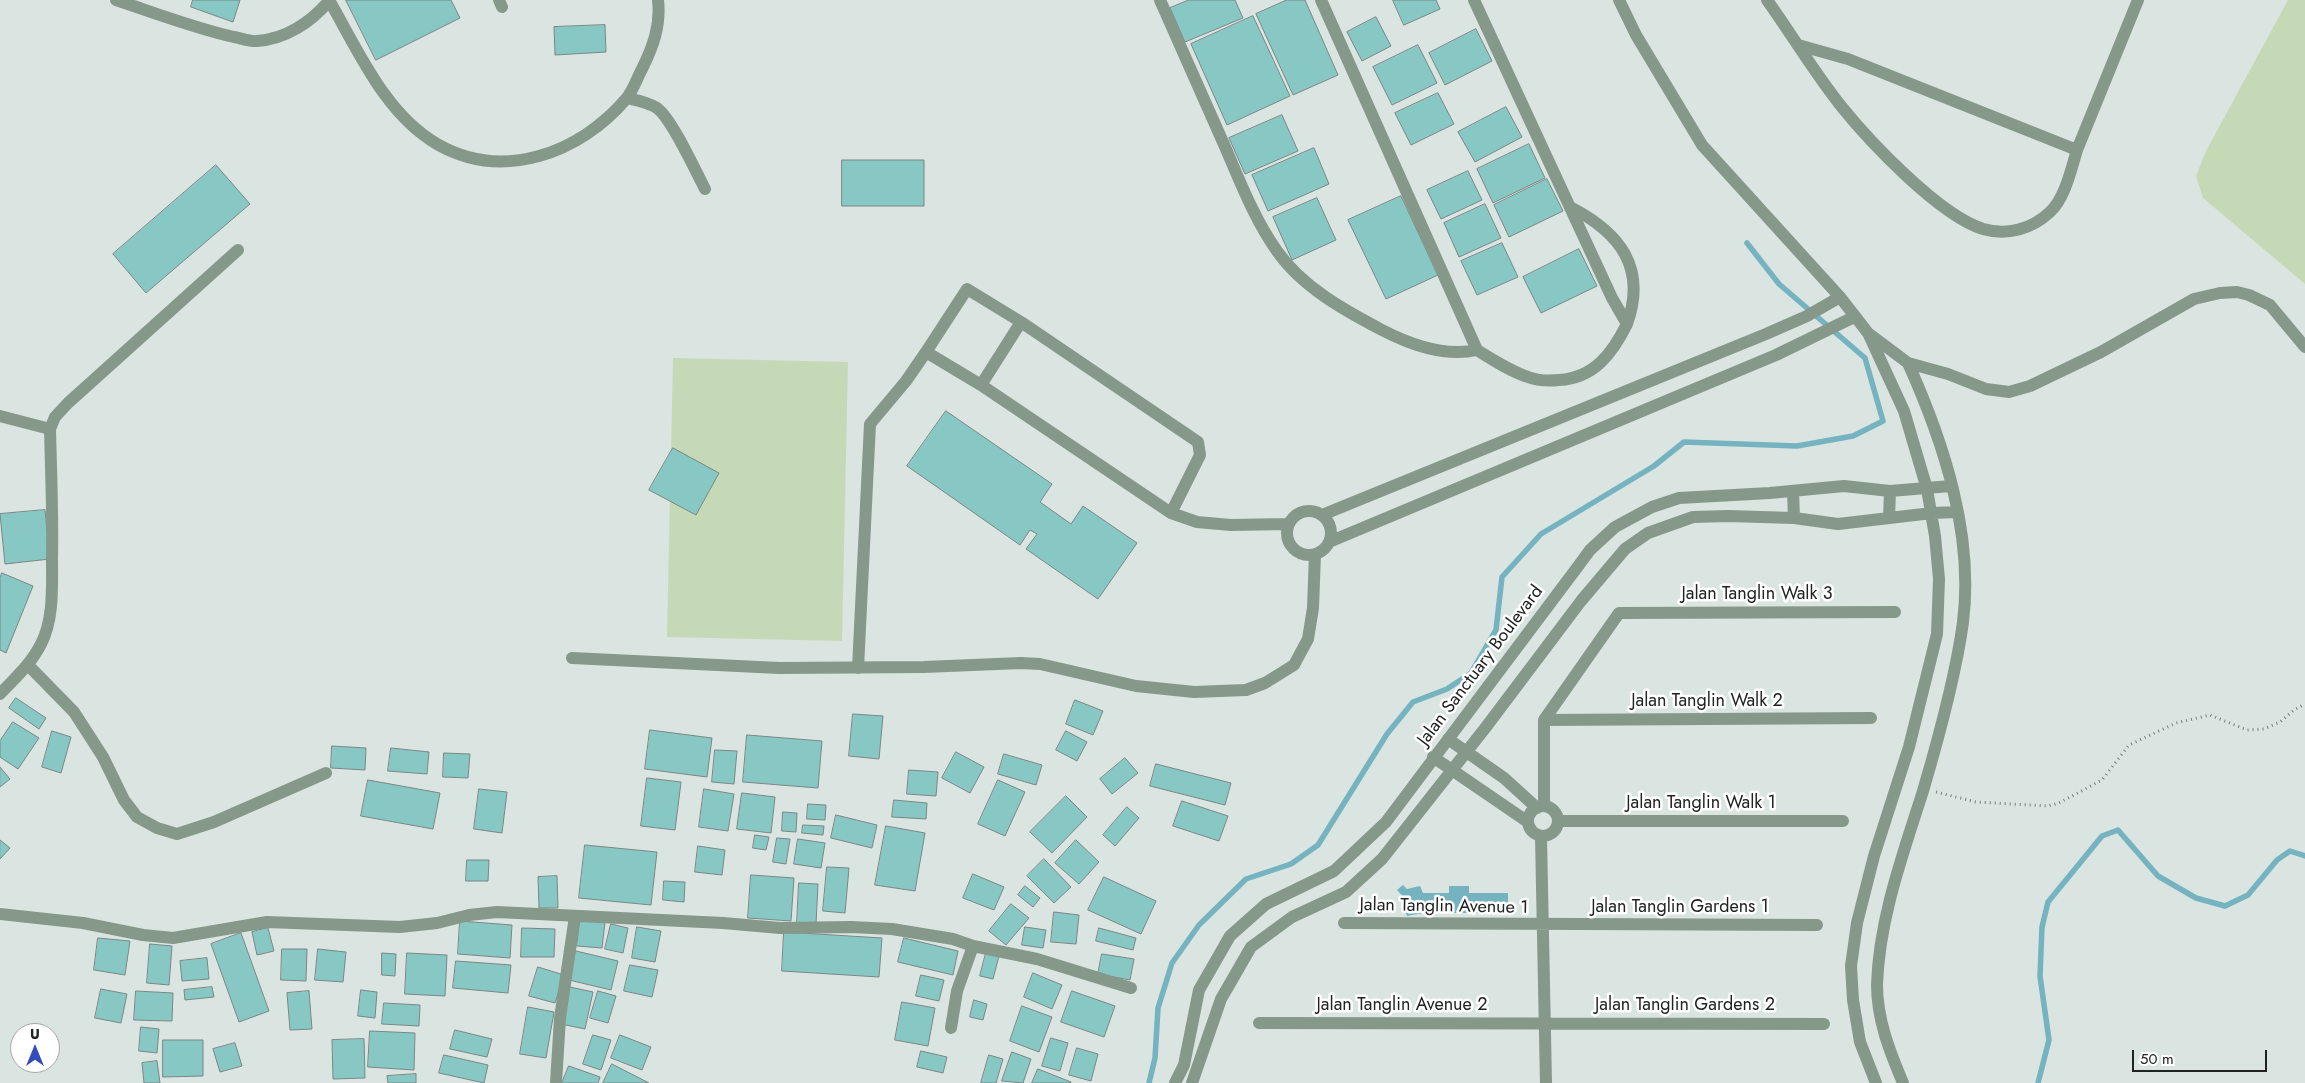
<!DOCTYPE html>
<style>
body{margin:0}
#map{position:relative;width:2305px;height:1083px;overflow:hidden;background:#dae4e0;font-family:Jost,sans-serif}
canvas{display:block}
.north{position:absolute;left:10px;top:1023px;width:50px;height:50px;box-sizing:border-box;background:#fff;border:1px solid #a6a7a7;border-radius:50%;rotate:0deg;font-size:14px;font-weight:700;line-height:20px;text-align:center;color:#202322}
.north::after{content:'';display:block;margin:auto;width:18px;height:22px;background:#344bbc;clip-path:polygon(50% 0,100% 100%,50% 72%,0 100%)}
.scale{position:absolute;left:2132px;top:1050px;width:135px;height:22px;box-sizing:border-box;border:2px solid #202322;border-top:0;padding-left:6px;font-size:15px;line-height:18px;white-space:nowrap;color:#202322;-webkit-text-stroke:4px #fff;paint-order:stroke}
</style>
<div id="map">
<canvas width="2305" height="1083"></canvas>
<div class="north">U</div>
<div class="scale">50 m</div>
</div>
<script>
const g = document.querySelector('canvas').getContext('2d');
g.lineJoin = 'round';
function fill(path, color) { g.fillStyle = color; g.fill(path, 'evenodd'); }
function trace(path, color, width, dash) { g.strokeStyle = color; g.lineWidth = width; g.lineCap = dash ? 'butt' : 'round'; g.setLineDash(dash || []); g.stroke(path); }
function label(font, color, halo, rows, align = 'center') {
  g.font = font + ' Jost,sans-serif'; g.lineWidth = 5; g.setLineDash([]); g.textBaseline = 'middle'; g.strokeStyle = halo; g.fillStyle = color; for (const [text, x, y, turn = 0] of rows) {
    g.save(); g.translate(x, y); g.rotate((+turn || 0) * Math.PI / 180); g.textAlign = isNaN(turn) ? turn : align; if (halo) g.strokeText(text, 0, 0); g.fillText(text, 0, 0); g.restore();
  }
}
const green = new Path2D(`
 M2288 0H2305V284L2203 198 2196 176 2206 151Z
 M673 358 848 362 842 641 667 637Z`);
const water = new Path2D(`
 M1403 885 1407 889 1420 886 1423 893H1449V886H1469V893H1508V913H1423L1407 916 1403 905 1407 901 1397 890Z`);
const stream = new Path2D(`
 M1149 1083 1155 1058 1158 1008 1172 963 1199 925 1246 879 1291 864 1318 845 1387 734 1413 702 1447 689 1471 673 1496 630 1502 577 1541 534 1654 466 1684 442 1797 446 1853 436 1883 421 1865 358 1779 284 1747 243
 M2038 1083 2049 1040 2040 976 2042 927 2048 902 2102 836 2118 830 2158 876 2196 898 2225 906 2248 895 2277 860 2290 851 2305 856`);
const building = new Path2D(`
 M193 0H240L233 22 191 7Z
 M346 0H451L460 18 376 60Z
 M1189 0H1235L1243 18 1185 42 1170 8Z
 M1287 0H1305L1338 75 1293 95 1256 14Z
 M1393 0H1436L1440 9 1404 25Z
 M1253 16 1290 96 1227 125 1191 44Z
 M1376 17 1391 46 1362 61 1347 32Z
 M605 25 606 52 555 55 554 27Z
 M1476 29 1492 61 1445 85 1429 53Z
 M1418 45 1437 83 1392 105 1373 67Z
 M1438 93 1454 124 1411 145 1395 113Z
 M1506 107 1522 137 1475 162 1458 132Z
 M1282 115 1298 151 1245 174 1229 138Z
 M1529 144 1545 178 1493 203 1477 169Z
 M1314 148 1329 184 1268 211 1252 175Z
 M842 160H924V206H842Z
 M216 165 250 204 146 293 113 254Z
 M1468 171 1482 200 1441 219 1427 190Z
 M1547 179 1563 211 1509 237 1494 205Z
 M1401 196 1438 275 1386 299 1348 220Z
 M1317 198 1336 240 1292 260 1273 217Z
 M1485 204 1501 238 1459 257 1444 223Z
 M1502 243 1518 277 1477 295 1461 261Z
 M1579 249 1597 286 1541 313 1523 277Z
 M946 411 1052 484 1040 502 1071 524 1083 506 1137 543 1098 599 1026 549 1037 534 1030 530 1020 545 907 466Z
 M673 448 719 473 696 515 649 490Z
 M45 510 50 559 5 564 0 514Z
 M2 573 33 586 6 653 0 650V578Z
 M16 698 46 718 39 729 9 708Z
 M1075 700 1103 711 1093 735 1066 724Z
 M853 714 883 716 879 759 849 756Z
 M13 722 39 738 18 769 0 757V741Z
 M650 730 712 738 707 777 645 769Z
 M52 731 71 737 61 773 42 767Z
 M1066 731 1087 742 1077 761 1056 750Z
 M747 735 822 741 818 788 743 782Z
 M332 746 366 748 365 770 331 768Z
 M391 748 429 752 427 774 388 771Z
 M715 750 737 751 734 784 712 782Z
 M956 752 984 767 970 793 942 778Z
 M444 753 470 754 468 778 443 777Z
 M1004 754 1042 765 1036 785 998 774Z
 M1125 758 1138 773 1112 794 1100 779Z
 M1156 764 1231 783 1225 805 1150 786Z
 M0 767 10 779 0 787Z
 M909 770 938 772 936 796 907 794Z
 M647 778 681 782 675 830 641 826Z
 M368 780 440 793 433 829 361 816Z
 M998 780 1025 792 1005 836 978 824Z
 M479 789 507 792 502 833 474 829Z
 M704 789 734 794 728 831 699 827Z
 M742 793 775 797 771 833 737 829Z
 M1066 796 1087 817 1052 853 1030 832Z
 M894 800 927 803 926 819 892 817Z
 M1182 801 1228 816 1219 841 1173 826Z
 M808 804 826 805 825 820 807 819Z
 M1127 807 1139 818 1115 846 1103 835Z
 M783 812 797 813 796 832 782 831Z
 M836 815 877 825 872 848 831 838Z
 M803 825 824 826 823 835 802 833Z
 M886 826 925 833 915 891 875 885Z
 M755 835 769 837 766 850 753 848Z
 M777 838 790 839 786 864 773 862Z
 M798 839 825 843 821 868 794 864Z
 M0 840 10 848 0 859Z
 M1076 840 1099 862 1079 884 1055 863Z
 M585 845 657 852 651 905 579 898Z
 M698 846 725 850 722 875 695 872Z
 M1044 859 1071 887 1054 903 1027 876Z
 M467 860H489L488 881H466Z
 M827 867 849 868 845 913 823 911Z
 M973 874 1004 887 994 910 963 898Z
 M751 875 794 878 791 921 748 918Z
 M557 876 558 908H539L538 877Z
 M1104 877 1156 901 1141 934 1088 910Z
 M664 881 685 882 684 902 663 900Z
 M799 883 818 884 816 924 797 923Z
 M1025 886 1040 898 1033 907 1018 895Z
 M1011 904 1029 918 1006 945 989 931Z
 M1054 912 1079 915 1076 944 1051 942Z
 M580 920 605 922 602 948 577 946Z
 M460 921 512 925 510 958 458 954Z
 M611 924 628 928 623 953 605 949Z
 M637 927 661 931 655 962 632 958Z
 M1025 927 1046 930 1043 948 1022 945Z
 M268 928 274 951 257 955 252 932Z
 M522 928 555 929 554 957H521Z
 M1099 928 1136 938 1133 950 1096 941Z
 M784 932 882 938 879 977 782 971Z
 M241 933 269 1011 239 1022 211 944Z
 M98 938 130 941 125 975 94 970Z
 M904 938 958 951 953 975 898 962Z
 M150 944 172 946 169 985 147 983Z
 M282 949H307L306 981 281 980Z
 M318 949 346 952 343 982 315 980Z
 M576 951 618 961 611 990 569 980Z
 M382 953 396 954 395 976 382 975Z
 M407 953 447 955 445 996 405 994Z
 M986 953 999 956 993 979 980 976Z
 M1102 954 1134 959 1130 980 1098 974Z
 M207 958 209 979 182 981 180 961Z
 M456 961 511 965 508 993 453 988Z
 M630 965 658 970 652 997 624 991Z
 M538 967 564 975 555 1003 529 996Z
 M1033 973 1062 985 1052 1009 1024 997Z
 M921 975 944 980 939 1001 916 996Z
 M212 987 214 997 185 1000 184 990Z
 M570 987 593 992 585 1029 561 1024Z
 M101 989 127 994 121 1023 95 1018Z
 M361 990 377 992 375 1018 358 1016Z
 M136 991 173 993 172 1021 134 1020Z
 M309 991 312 1029 290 1030 287 993Z
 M598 991 616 996 608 1023 590 1018Z
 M1072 991 1115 1006 1104 1037 1061 1022Z
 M974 1000 987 1004 983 1020 970 1017Z
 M902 1002 935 1008 928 1046 895 1040Z
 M384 1003 420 1005 419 1026 382 1024Z
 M1022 1006 1052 1017 1039 1052 1010 1041Z
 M528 1007 554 1012 546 1058 520 1054Z
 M141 1027 159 1029 157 1053 139 1051Z
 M455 1030 492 1039 487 1057 450 1049Z
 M370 1031 415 1033 414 1070 368 1067Z
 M593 1035 611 1040 601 1070 583 1064Z
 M620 1035 651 1047 642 1070 611 1058Z
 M1051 1038 1068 1043 1060 1071 1042 1066Z
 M364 1039 365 1078 333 1079 332 1040Z
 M163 1040H203V1076L163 1077Z
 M235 1043 242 1066 220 1072 213 1049Z
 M1077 1048 1098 1054 1091 1081 1069 1075Z
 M921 1051 947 1057 943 1073 917 1067Z
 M1012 1052 1031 1059 1023 1083 1002 1081Z
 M444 1055 488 1065 484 1083 439 1073Z
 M989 1055 1003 1059 996 1083H981Z
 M157 1061 160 1083H144L142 1063Z
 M612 1064 649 1083H603Z
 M569 1066 600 1077 598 1083H562Z
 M1038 1069 1071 1082V1083H1032Z
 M416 1074V1083H388L387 1076Z`);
const path = new Path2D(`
 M1936 792 1976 802 2048 806 2059 803 2102 780 2129 745 2176 723 2210 715 2247 730 2264 729 2280 722 2294 710 2305 704`);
const minor = new Path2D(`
 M116 0C155 13 194 28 234 37 241 38 250 42 257 41 286 39 311 22 329 1
 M329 0C358 50 385 114 437 144 503 182 580 153 626 99 633 91 637 78 642 69 653 47 661 25 658 0
 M499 0 502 7
 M1160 0C1182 50 1204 100 1226 149 1241 184 1255 220 1277 251 1302 287 1344 310 1382 330 1411 345 1444 357 1477 350
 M1321 0 1477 350C1493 360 1510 371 1528 377 1538 381 1549 381 1559 380 1594 378 1612 354 1627 324L1612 298 1474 0
 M1619 0 1636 35 1702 145 1840 297 1868 333 1908 363 1948 374 1986 389 2009 392 2030 386 2101 352 2194 299 2220 293 2237 292 2249 295 2270 305 2305 347
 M1767 0C1792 35 1814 72 1841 106 1870 142 1939 215 1983 229 2007 236 2032 229 2050 212 2065 198 2071 170 2077 150L1848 59 1798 45
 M627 98C637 100 648 102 657 108 672 119 695 170 705 189
 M2077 150 2138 0
 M1572 208C1620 233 1647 268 1627 324
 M1869 335 1904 411 1927 489 1935 536 1939 579 1937 634 1909 747 1874 856 1857 923 1851 966 1853 1000 1860 1042 1876 1083
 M981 385 1021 322
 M0 416 50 429
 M1793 491 1794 518
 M1287 533a22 22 0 1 1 44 0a22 22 0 1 1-44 0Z
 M1171 513 1200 455 1198 442 1021 322 967 289 926 352 981 385 1171 513 1197 522 1231 525 1288 524
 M1322 515 1766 334 1807 316 1840 297
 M1889 518 1890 491
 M1329 542 1776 355 1854 317
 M572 658 779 668 924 667 1021 663 1040 664 1136 686 1194 692 1246 690 1265 683 1294 665 1308 639 1313 608 1315 554
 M28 665 74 712 103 757 124 800 137 817 157 828 177 834 214 822 326 773
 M858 668 870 424 906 381 926 352
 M0 694C15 678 31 664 41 644 54 619 52 586 52 558 53 515 51 472 50 429L55 417 68 403 238 250
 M1544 720 1871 718
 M1448 739 1504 778 1537 808
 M1433 757 1528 822
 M1528 821a15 15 0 1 1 30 0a15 15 0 1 1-30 0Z
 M1544 806V720L1619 613 1895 612
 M1558 821H1843
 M1541 837 1546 1083
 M0 914 83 923 143 935 173 938 267 922 400 927 437 923 469 915 497 912 723 923 780 928 851 927 892 929 953 939 973 946 1037 959 1131 988
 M1344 923 1817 925
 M1259 1023 1824 1024
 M951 1028 957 991 973 946
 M556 1083 560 1018 575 916
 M1175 1083 1184 1065 1199 990 1230 936 1266 904 1334 871 1386 822 1579 565 1590 550 1615 527 1652 507 1679 498 1770 493 1844 486 1890 491 1951 486
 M1192 1083 1221 999 1251 947 1292 917 1346 892 1382 859 1486 727 1581 601 1625 549 1648 533 1693 517 1728 516 1794 518 1838 524 1932 513 1958 512
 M1903 1083C1890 1052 1877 1020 1877 985 1879 919 1903 854 1923 791 1938 740 1956 675 1963 622 1974 535 1944 443 1908 363`);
const streetNames = [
 ["Jalan Tanglin Walk 3",1757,595],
 ["Jalan Sanctuary Boulevard",1481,666,-53],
 ["Jalan Tanglin Walk 2",1707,702],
 ["Jalan Tanglin Walk 1",1701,804],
 ["Jalan Tanglin Avenue 1",1444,907,1],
 ["Jalan Tanglin Gardens 1",1680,908],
 ["Jalan Tanglin Avenue 2",1402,1006],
 ["Jalan Tanglin Gardens 2",1685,1006]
];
fill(green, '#c6d9b7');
fill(water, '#74b3bf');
trace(stream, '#74b3bf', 5.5);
fill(building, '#87c8c4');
trace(building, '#7b8685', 1);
trace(path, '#797f7d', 3, [1, 4]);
trace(minor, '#86988a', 12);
label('18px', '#202322', '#fff', streetNames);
</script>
